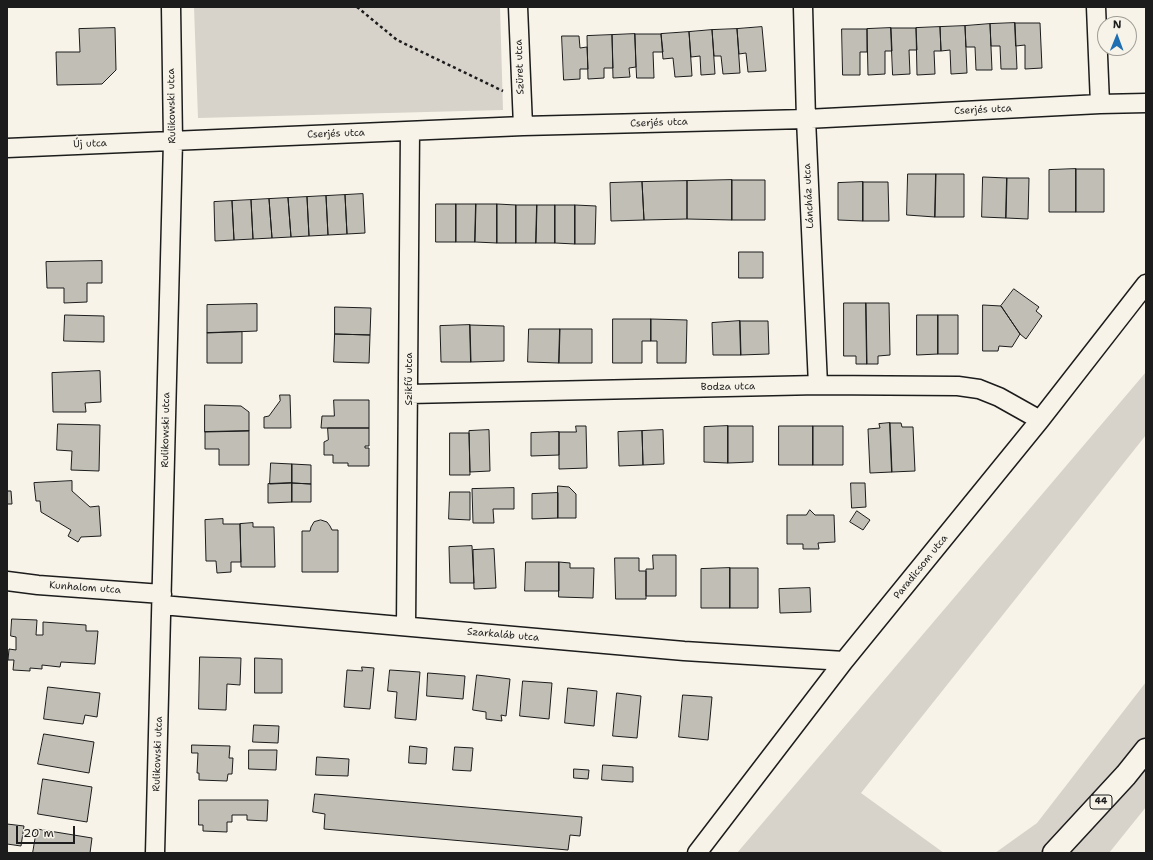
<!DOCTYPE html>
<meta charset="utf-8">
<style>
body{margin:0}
#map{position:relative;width:1153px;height:860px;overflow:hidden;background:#f7f3e8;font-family:"Shantell Sans",sans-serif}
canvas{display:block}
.frame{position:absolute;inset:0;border:8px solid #1c1c1c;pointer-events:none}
.north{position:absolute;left:1097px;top:16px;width:40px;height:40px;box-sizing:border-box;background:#f7f3e8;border:1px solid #9f9d96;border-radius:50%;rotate:1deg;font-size:11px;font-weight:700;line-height:16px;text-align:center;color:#1c1c1c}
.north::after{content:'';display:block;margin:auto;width:14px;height:18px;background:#1f6fb2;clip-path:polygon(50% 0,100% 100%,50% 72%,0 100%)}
.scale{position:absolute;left:16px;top:826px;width:59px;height:18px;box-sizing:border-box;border:2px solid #1c1c1c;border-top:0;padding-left:5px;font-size:12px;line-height:14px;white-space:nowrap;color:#1c1c1c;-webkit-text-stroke:3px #f7f3e8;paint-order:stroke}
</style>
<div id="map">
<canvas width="1153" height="860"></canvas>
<div class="frame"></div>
<div class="north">N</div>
<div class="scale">20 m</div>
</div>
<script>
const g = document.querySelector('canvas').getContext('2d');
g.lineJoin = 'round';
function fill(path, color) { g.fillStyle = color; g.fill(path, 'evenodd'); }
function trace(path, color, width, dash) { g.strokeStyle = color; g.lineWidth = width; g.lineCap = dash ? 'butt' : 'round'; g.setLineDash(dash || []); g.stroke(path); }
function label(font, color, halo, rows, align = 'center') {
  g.font = font + ' "Shantell Sans",sans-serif'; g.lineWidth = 3.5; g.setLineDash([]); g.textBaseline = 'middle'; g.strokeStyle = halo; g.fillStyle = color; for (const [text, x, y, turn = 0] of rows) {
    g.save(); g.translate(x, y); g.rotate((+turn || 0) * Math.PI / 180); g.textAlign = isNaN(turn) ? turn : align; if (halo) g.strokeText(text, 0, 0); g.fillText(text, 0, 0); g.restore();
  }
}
const green = new Path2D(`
 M194 7H500L503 110 198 118Z
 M1146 372V435L861 793 944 853H737Z
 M1146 682V807L1109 853H995L1037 823Z`);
const building = new Path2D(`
 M1015 23 1017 69H1001L1000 46H991L990 24Z
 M1015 23H1040L1042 68 1025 69V45L1016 46Z
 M990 24 992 70H976L975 47H966L965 26Z
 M965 26 967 73 951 74 950 50 941 51 940 27Z
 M762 27 766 71 748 72 746 53 739 54 737 29Z
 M940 27 941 51H934L935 74 917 75 916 28Z
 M115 28 116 70 102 84 57 85 56 52H80L79 29Z
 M891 28 892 51H885V74L868 75 867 29Z
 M891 28H916L917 50H909L910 74 893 75Z
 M737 29 740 73 723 74 721 56H714L712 30Z
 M842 29H867V52H860V75H843Z
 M712 30 715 74 701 75 700 56 691 57 689 32Z
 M689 32 692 76 675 77 673 58 663 59 661 34Z
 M635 34 636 67 629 68 630 77 613 78 612 35Z
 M635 34H661L663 52H653L654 78H637Z
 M612 35 613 68H604V78L588 79 587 36Z
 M562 36H579L580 48 587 47 588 69H580V79L564 80Z
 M1076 169V212H1049V170Z
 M1076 169H1104V212H1076Z
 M908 174H936L935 217 907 215Z
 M936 174H964V217H935Z
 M983 177 1007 178 1006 218 982 217Z
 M1007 178H1029L1028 219 1006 218Z
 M732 180H765V220H732Z
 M732 180V220L687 219V181Z
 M687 181V219L644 220 642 182Z
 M642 182 644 220 611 221 610 183Z
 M863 182V221L838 220V183Z
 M863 182H888L889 221H863Z
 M363 194 365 233 347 234 345 195Z
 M345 195 347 234 328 235 326 196Z
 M326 196 328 235 309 236 307 197Z
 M307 197 309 236 291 237 288 198Z
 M288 198 291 237 272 238 269 199Z
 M269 199 272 238 253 239 251 200Z
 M251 200 253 239 234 240 232 201Z
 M232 201 234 240 215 241 214 202Z
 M436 204H456V242H436Z
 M456 204H476L475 242H456Z
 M476 204H497V243L475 242Z
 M497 204 516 205V243H497Z
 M516 205H537L536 243H516Z
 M537 205H555V243H536Z
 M555 205H575V244L555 243Z
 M575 205 596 206 595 244H575Z
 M739 252H763V278H739Z
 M102 261V283H87V302L64 303V288H47L46 262Z
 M1014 289 1039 307 1036 311 1042 316 1026 339 1020 334 1001 306Z
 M844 303H866L867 364H856V356H844Z
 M866 303H889L890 355 878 356V364H867Z
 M257 304V331L207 333V305Z
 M983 305 1001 306 1020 334 1012 347 999 346 998 351H983Z
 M335 307 371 308 370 335 335 334Z
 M65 315 104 316V342L64 341Z
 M917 315H938V354L917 355Z
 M938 315H958V354H938Z
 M613 319H651V341H642V363H613Z
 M651 319 687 320 686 363H657V341H651Z
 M740 321 741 355H713L712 323Z
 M740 321H768L769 354 741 355Z
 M470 325 504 326V361L471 362Z
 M470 325 471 362H441L440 326Z
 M529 329H560L559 363 528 362Z
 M560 329H592V363H559Z
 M242 332V363H207V333Z
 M335 334 370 335 369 363 334 362Z
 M100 371 101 402 85 403 86 412H53L52 373Z
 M280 395H290L291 428H264V417L269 416 280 401Z
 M334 400H369V428H321L322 416H334Z
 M205 405 241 406 249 412V431L205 432Z
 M890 423H901L902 427H913L915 471 892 472Z
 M890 423 892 472 870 473 868 429 880 428 879 424Z
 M58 424 100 425 99 471 71 470 72 451 57 450Z
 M576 426H586L587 468 559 469V432H576Z
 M728 426H753V462L728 463Z
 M728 426V463L704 462V427Z
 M779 426H813V465H779Z
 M813 426H843V465H813Z
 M328 428H369V446H365V448H369V466H348V463H333V455H324V442L328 440Z
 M489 430 490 471 470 472 469 431Z
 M663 430 664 464 643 465 642 431Z
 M249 431V465H219V449H205V432Z
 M642 431 643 465 619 466 618 432Z
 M559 432V455L531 456V433Z
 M450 433H469L470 475H450Z
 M271 463 292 464V483L270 484Z
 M292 464 311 465V484L292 483Z
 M72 481V491L90 507 99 506 101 536 81 537 78 542 68 536 71 530 41 512 40 501H36L34 483Z
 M292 483 311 484V502H292Z
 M292 483V502L268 503V484Z
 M851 483H865L866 507 852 508Z
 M558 486 569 487 576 494V518H558Z
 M514 488V509H493L494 523H473L472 489Z
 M7 491H11L12 504H7Z
 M450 492H470V520L449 519Z
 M558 493V518L532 519V494Z
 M810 510 815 515H834L835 542 818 543 819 549H803V544H787V515H806Z
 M857 511 870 520 863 530 850 522Z
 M223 519V524H240L241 562H231V572L217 573 216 561H206L205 520Z
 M321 520 327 522 330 526 332 530H338V572H302V531H310L311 527 314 522Z
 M253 523V527H274L275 567H241L240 524Z
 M472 546 474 583H450L449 547Z
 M494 549 496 588 474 589 473 550Z
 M653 555H676V596H646V569H653Z
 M615 558H639V571H646V599H616Z
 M526 562H559V591H525Z
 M559 562 570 563V568H594L593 598 559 597Z
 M730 568V608H701V569Z
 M730 568H758V608H730Z
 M810 588 811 612 780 613 779 589Z
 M12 619 37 620 36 635H43V622L86 625V631H98L95 664 61 662 60 667 42 665V669L30 668V671L13 670 14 660H8L9 649 16 650V637L11 636Z
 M200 657 241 658 240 685 227 684 226 710 199 709Z
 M255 658 282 659V693H255Z
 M362 667 374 668 370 709 344 707 347 670 362 671Z
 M390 670 420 672 416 720 395 718 397 692 388 691Z
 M428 673 465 676 463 699 427 696Z
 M477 675 510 679 506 716 501 715 502 721 486 719V712L473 710Z
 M523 681 552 683 549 719 520 716Z
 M48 687 100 693 97 717 85 715 83 724 44 719Z
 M568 688 597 691 594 726 565 723Z
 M617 693 641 696 637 738 613 736Z
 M683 695 712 697 708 740 679 737Z
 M254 725 279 726 278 743 253 742Z
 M44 734 94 742 89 773 38 764Z
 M192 745 230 746 229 758H233L232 774H228L227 781 199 780V773H197L198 753H192Z
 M410 746 427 748 426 764 409 763Z
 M455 747 473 748 471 771 453 770Z
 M249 750H277L276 770 249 769Z
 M317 757 349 759 348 776 316 775Z
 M603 765 633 767V782L602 780Z
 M574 769 589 770 588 779 574 778Z
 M43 779 92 787 87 822 38 814Z
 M315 794 582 817 580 836 570 835 568 850 324 829 325 814 313 812Z
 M199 800H268L267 821 247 820V815H232V822H227V832L203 831V825H199Z
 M7 824 24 826 21 846 7 844Z
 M37 829 92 838 90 853H33Z`);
const path = new Path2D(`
 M357 7 397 40 503 91`);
const minor = new Path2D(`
 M518 7 523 126
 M803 7 806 119 818 385
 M1096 7 1100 104
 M7 148 523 126 806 119 1100 104 1146 103
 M409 394 818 385 958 386 979 389 999 397 1040 420
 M7 581 38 585 162 594
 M162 605 684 651 844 661
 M406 626 410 131
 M155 853 173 141 171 7
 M697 853 844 661 1040 420 1146 284`);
const primary = new Path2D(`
 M1054 853 1126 775 1146 750`);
const shields = [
 [1101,802,22]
];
const shieldNames = [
 ["44",1101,802]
];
const streetNames = [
 ["Szüret utca",520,67,-92],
 ["Rulikowski utca",172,106,-91],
 ["Cserjés utca",983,110,-3],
 ["Cserjés utca",659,123,-2],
 ["Cserjés utca",336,134,-2],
 ["Új utca",90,144,-2],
 ["Láncház utca",809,196,-93],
 ["Szikfű utca",409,379,-90],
 ["Bodza utca",728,387,-1],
 ["Rulikowski utca",166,430,-89],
 ["Paradicsom utca",921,567,-51],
 ["Kunhalom utca",85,588,4],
 ["Szarkaláb utca",503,635,5],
 ["Rulikowski utca",158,754,-88]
];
fill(green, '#d7d3cb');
fill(building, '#c0beb5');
trace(building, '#1c1c1c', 1);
trace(minor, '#1c1c1c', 21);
trace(primary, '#1c1c1c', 25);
trace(path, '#1c1c1c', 2.5, [3, 3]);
trace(minor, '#f7f3e8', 18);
trace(primary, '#f7f3e8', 22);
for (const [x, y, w] of shields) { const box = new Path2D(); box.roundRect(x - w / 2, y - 7, w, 14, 3); g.fillStyle = '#f7f3e8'; g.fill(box); trace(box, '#1c1c1c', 1); }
label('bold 9px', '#1c1c1c', null, shieldNames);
label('10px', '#1c1c1c', '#f7f3e8', streetNames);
</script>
